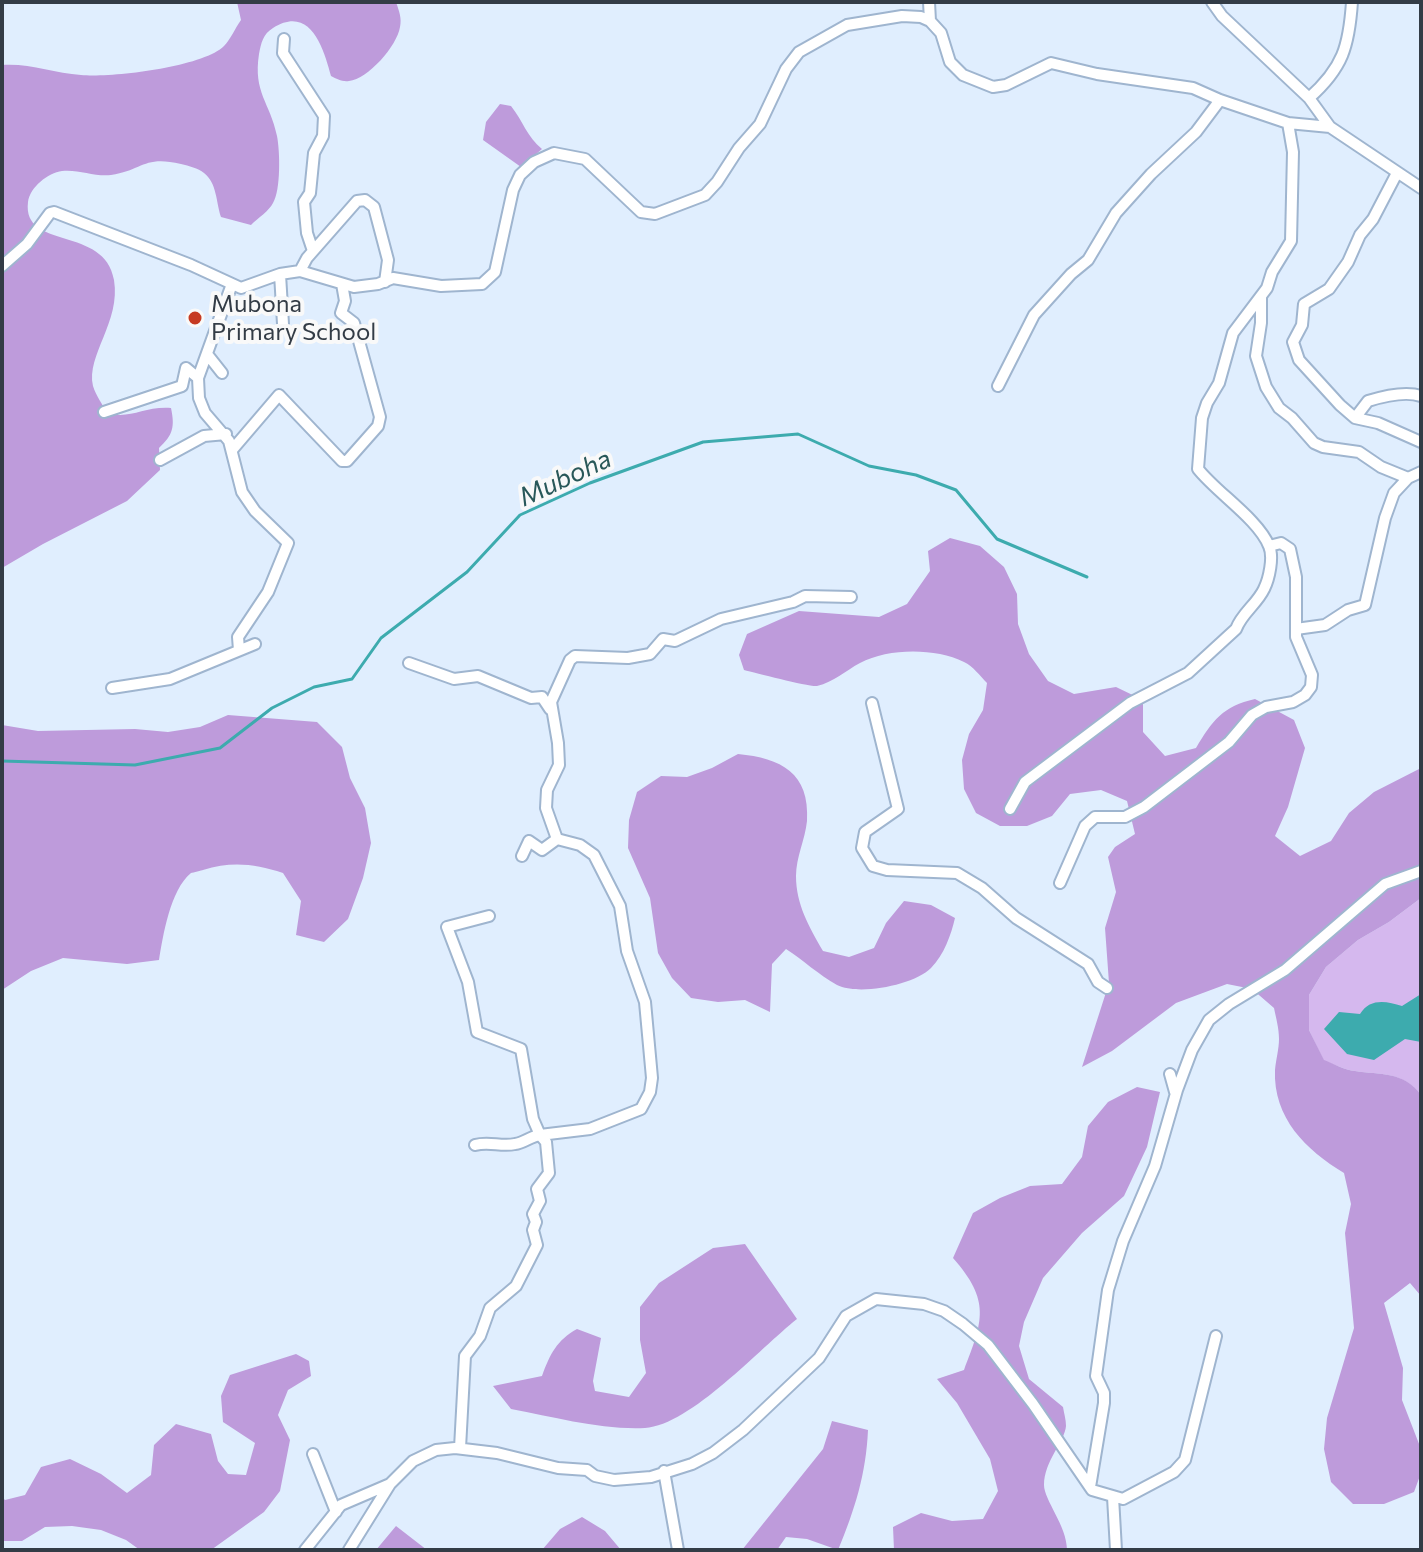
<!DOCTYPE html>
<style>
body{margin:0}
#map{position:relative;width:1423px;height:1552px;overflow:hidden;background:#e0eefe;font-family:Commissioner,sans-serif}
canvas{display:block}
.frame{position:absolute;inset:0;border:4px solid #333c46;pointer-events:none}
</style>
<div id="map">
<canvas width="1423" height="1552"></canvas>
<div class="frame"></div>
</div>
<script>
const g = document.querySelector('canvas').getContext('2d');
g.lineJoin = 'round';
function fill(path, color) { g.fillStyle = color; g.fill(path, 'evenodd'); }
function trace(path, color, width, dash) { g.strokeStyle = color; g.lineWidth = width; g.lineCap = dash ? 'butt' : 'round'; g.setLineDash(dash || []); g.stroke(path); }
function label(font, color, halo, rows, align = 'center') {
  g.font = font + ' Commissioner,sans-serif'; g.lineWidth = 8; g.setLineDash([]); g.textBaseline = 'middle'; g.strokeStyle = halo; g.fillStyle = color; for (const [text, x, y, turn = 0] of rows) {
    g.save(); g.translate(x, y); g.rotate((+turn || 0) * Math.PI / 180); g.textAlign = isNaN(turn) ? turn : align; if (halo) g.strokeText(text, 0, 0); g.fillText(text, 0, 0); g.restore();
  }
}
const green = new Path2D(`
 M1421 898V1095C1403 1071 1380 1075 1355 1071 1345 1070 1334 1064 1324 1061L1309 1030V995L1326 967 1358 940 1389 922Z`);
const forest = new Path2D(`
 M237 2H396C399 11 402 18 400 27 397 46 368 79 349 81 342 82 337 79 331 76 324 50 311 4 273 28 263 34 261 43 259 54 253 93 270 102 277 136 280 151 281 190 273 203 269 211 258 218 251 225L221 217C216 202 217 183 204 173 198 168 189 166 181 164 144 155 143 170 111 175 95 177 78 169 62 171 48 173 30 187 28 202 22 251 105 225 114 280 121 322 86 355 93 386 96 396 103 405 107 413 130 420 144 406 171 408 175 427 173 435 159 448L160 470 127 501 43 544 2 568V65C29 63 54 73 81 75 111 78 203 67 224 46 231 39 235 28 241 20Z
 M500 104 511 106C523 121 527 137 542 149L521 167 483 140 486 122Z
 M950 538 980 546 1004 567 1017 594 1018 624 1029 654 1048 681 1074 694 1116 687 1143 700V732L1165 756 1196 748C1212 721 1223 706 1255 699L1294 720 1305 748 1288 807 1275 836 1300 856 1331 841 1349 813 1374 792 1421 768V898L1389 922 1358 940 1326 967 1309 995V1030L1324 1060C1334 1064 1345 1070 1355 1071 1380 1075 1404 1071 1421 1095V1296L1410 1283 1384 1303 1403 1368 1402 1400 1421 1449V1473L1414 1492 1384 1504H1353L1331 1482 1324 1449 1327 1418 1354 1328 1345 1233 1351 1204 1344 1173C1306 1150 1273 1118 1275 1070 1276 1059 1279 1049 1279 1039 1279 1028 1276 1018 1274 1008L1252 989 1227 984 1176 1003 1112 1051 1082 1067 1109 983 1105 928 1116 892 1108 857 1115 847 1135 834 1127 801 1101 790 1070 794 1052 816 1027 826H1000L976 813 964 789 962 760 969 734 983 710 987 683C980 676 973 666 964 662 935 648 889 648 860 663 845 671 834 682 817 686 809 687 756 673 744 670L739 655 747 634 799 611 879 617 907 604 930 571 928 551Z
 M228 715 317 722 342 747 350 778 365 808 371 843 363 878 348 919 324 942 296 935 301 901 283 873C255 864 232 861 203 870 202 870 193 873 191 873 170 890 163 936 159 960L127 964 63 958 31 971 2 990V725L38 731 135 729 168 732 200 727Z
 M738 754C781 758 810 773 807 821 805 840 796 857 796 876 796 904 809 927 823 951L849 957 874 948 886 923 904 901 931 905 955 918C951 935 944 955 931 968 914 985 859 996 837 985 819 975 803 960 786 949L772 964 770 1012 745 1000 718 1002 691 998 672 978 658 953 650 898 628 848 629 820 637 792 661 776 687 777 712 768Z
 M1137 1087 1160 1092 1147 1147 1124 1196 1082 1233 1043 1278 1024 1322 1019 1346 1029 1379 1063 1407C1064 1413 1066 1420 1066 1426 1065 1441 1044 1461 1044 1485 1044 1500 1067 1526 1067 1550H894L893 1527 921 1513 952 1521 983 1519 998 1491 990 1459 957 1403 937 1379 964 1370C983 1321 991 1301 953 1258L973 1213 1000 1198 1030 1186 1062 1184 1082 1157 1088 1126 1108 1102Z
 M745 1244 797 1319C760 1348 691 1425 645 1428 600 1430 555 1417 511 1409L493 1386 542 1376C550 1354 557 1340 577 1329L601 1338 593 1381 595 1391 629 1397 646 1373 640 1340V1307L659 1283 713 1248Z
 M296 1354 309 1361 311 1376 288 1390 278 1415 290 1440 280 1491 264 1512 211 1550H140L126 1540 101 1530 72 1526 45 1527 22 1541H2V1497L5 1500 25 1495 41 1467 70 1459 101 1474 127 1493 151 1475 154 1445 176 1424 211 1434 218 1461 228 1474 246 1475 255 1443 223 1422 221 1396 230 1375Z
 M832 1421 868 1430C866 1474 855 1509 838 1550L807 1539 786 1537 777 1550H742L823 1449Z
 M582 1517 605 1531 621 1550H542L560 1529Z
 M396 1526 427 1550H376Z`);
const water = new Path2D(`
 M1421 994V1042L1405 1039 1374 1060 1347 1054 1324 1029 1339 1012 1360 1014C1370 998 1386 1001 1402 1006Z`);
const stream = new Path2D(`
 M2 761 135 765 220 748 272 708 314 687 352 679 381 638 467 572 520 515 590 483 703 442 798 434 869 466 916 475 956 490 997 539 1087 577`);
const minor = new Path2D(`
 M929 2 930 21
 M1212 2 1222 16 1309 98 1330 127
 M284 39 283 53 324 116 323 136 314 153 310 193 304 202 307 233 313 251
 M1309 98C1343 68 1349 46 1352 2
 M1397 173 1373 219 1360 235 1348 262 1329 289 1304 304 1302 325 1293 342 1299 360 1340 405 1355 418 1378 423 1421 442
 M2 266 27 244 50 213 54 212 191 265 241 288 280 274 300 271 354 287 378 284 393 278 441 286 482 284 495 272 513 190 520 175 534 162 554 153 585 159 641 212 655 214 705 195 717 182 739 148 760 124 786 69 799 52 847 25 902 16 921 17 930 21 941 33 950 62 963 75 993 87 1006 85 1051 63 1097 74 1193 88 1220 100 1288 123 1330 127 1421 188
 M300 271 307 258 357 201 365 200 374 207 388 260 385 282
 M280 274 283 324
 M232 284 198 378 199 398 205 413 229 441 242 492 255 511 288 543 268 592 238 637 239 650
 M1261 298V323L1256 356 1266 387 1279 408 1292 418 1314 443 1323 447 1359 452 1381 467 1408 478
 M207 354 222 373
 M998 386 1034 315 1071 274 1088 260 1116 213 1151 174 1196 132 1220 100
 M104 412 182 386 186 368 198 378
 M1355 418 1368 401C1384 396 1406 391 1421 396
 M232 450 279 395 342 461H347L378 426 380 417 354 323 341 313 345 301 342 284
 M160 460 204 436 226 434
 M1296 629 1325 625 1348 610 1365 605 1385 518 1394 493 1408 478 1421 472
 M409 663 454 679 478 676 531 698 542 697 550 709
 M112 688 170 679 255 644
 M872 703 898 809 865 832 862 848 873 866 887 870 957 873 982 888 1016 918 1088 964 1098 982 1107 988
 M1010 809 1025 782 1130 703 1188 673 1236 629C1242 613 1257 604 1264 589 1269 579 1274 557 1269 546 1258 519 1217 493 1198 469L1202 418 1207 403 1219 383 1233 333 1267 288 1272 272 1291 241 1293 152 1288 123
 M557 839 546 808 547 790 559 765 558 743 551 702 570 660 575 656 628 658 650 654 663 639 675 641 721 619 793 602 805 596 851 597
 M1060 883 1085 826 1095 817H1125L1144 807 1229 742 1252 715 1266 707 1293 702 1305 695 1311 687 1312 675 1296 637V577L1290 549 1281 543 1269 546
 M1170 1074 1175 1092
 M475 1145C489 1141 501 1147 515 1144 524 1143 531 1136 540 1135L533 1119 521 1049 477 1032 468 982 447 927 489 916
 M460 1448 465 1356 480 1336 490 1308 516 1286 537 1245 533 1230 536 1222 533 1214 540 1201 537 1189 549 1173 546 1142 540 1135 590 1129 641 1109 650 1092 652 1078 645 1002 627 951 620 906 594 855 580 845 557 839 542 850 529 841 522 856
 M313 1454 336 1512
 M664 1471 678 1550
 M1090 1487 1104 1403V1393L1096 1376 1108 1290 1123 1241 1155 1166 1177 1090 1192 1050 1209 1020 1229 1004 1285 970 1385 884 1421 871
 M1113 1497 1116 1550
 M305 1550 341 1505 390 1484 413 1461 436 1450 455 1448 497 1453 558 1468 587 1470 595 1476 614 1480 651 1477 692 1464 713 1453 743 1430 819 1358 846 1316 876 1299 924 1304 944 1311 963 1324 988 1345 1033 1404 1092 1490 1123 1499 1174 1472 1185 1460 1216 1336
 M349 1550 390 1484`);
const markers = [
 [195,318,8,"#c63a22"]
];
const poiNames = [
 ["Mubona",211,304],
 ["Primary School",211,332]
];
const waterNames = [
 ["Muboha",565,478,-25]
];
fill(green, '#d5b8ee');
fill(forest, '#be9bdb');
fill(water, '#3dabae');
trace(stream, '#3dabae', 3);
trace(minor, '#9fb5cf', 14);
trace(minor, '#fff', 10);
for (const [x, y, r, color] of markers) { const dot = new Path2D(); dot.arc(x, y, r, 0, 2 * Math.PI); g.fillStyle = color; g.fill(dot); trace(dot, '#f9f9f9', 3); }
label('24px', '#333c46', '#f9f9f9', poiNames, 'left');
label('italic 26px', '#295859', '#f9f9f9', waterNames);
</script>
